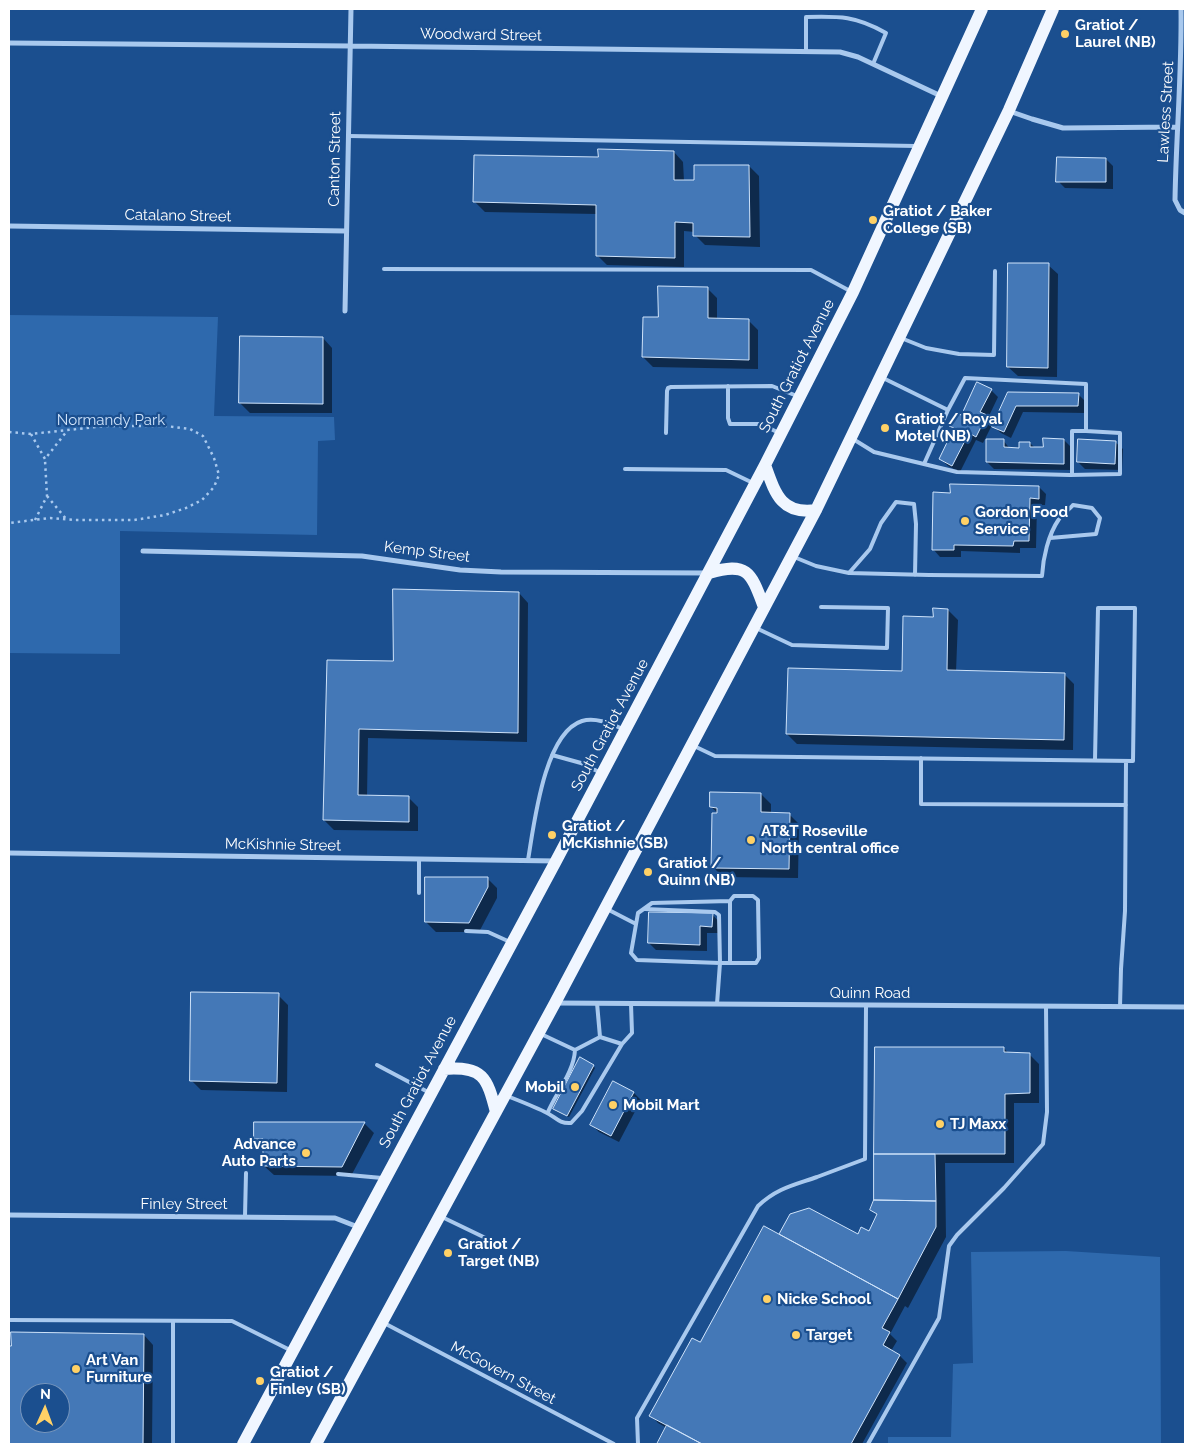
<!DOCTYPE html>
<style>
body{margin:0}
#map{position:relative;width:1194px;height:1453px;overflow:hidden;background:#1b4f8f;font-family:Raleway,sans-serif}
canvas{display:block}
.frame{position:absolute;inset:0;border:10px solid #fff;pointer-events:none}
.north{position:absolute;left:20px;top:1383px;width:50px;height:50px;box-sizing:border-box;background:#1b4f8f;border:1px solid #7695bc;border-radius:50%;rotate:2deg;font-size:14px;font-weight:700;line-height:20px;text-align:center;color:#fff}
.north::after{content:'';display:block;margin:auto;width:18px;height:22px;background:#ffd166;clip-path:polygon(50% 0,100% 100%,50% 72%,0 100%)}
</style>
<div id="map">
<canvas width="1194" height="1453"></canvas>
<div class="frame"></div>
<div class="north">N</div>
</div>
<script>
const g = document.querySelector('canvas').getContext('2d');
g.lineJoin = 'round';
function fill(path, color) { g.fillStyle = color; g.fill(path, 'evenodd'); }
function trace(path, color, width, dash) { g.strokeStyle = color; g.lineWidth = width; g.lineCap = dash ? 'butt' : 'round'; g.setLineDash(dash || []); g.stroke(path); }
function label(font, color, halo, rows, align = 'center') {
  g.font = font + ' Raleway,sans-serif'; g.lineWidth = 4.5; g.setLineDash([]); g.textBaseline = 'middle'; g.strokeStyle = halo; g.fillStyle = color; for (const [text, x, y, turn = 0] of rows) {
    g.save(); g.translate(x, y); g.rotate((+turn || 0) * Math.PI / 180); g.textAlign = isNaN(turn) ? turn : align; if (halo) g.strokeText(text, 0, 0); g.fillText(text, 0, 0); g.restore();
  }
}
const green = new Path2D(`
 M9 315 218 317 214 416 334 417 335 440 318 441 317 535 120 531V654L9 653Z
 M1066 1251 1160 1257 1161 1444H888V1437H951L953 1364 973 1363 971 1252Z`);
const shadow = new Path2D(`
 M674 152 683 162 684 181 695 182 749 166 759 176 760 247 705 245 695 235V232L684 231V267L607 265 597 255V214L485 212 475 202 599 158Z
 M1106 159 1113 166V189L1065 188 1058 181Z
 M1048 265 1058 274 1057 377 1018 376 1008 367Z
 M707 288 717 298V319L748 320 758 330V369L653 367 643 357 659 318Z
 M323 338 332 348V413H250L240 403Z
 M991 390 998 397 988 418 995 424 1009 393 1078 394 1085 401V413L1023 412 1011 438 1001 433 992 425 983 443 976 440 960 472 948 466 941 459 955 430 950 425Z
 M1003 440 1010 449H1020L1030 443 1035 448H1044L1064 440 1071 447V470L994 469 987 462Z
 M1115 442 1123 449 1122 470 1085 469 1078 462Z
 M1039 487 1046 494 1045 505H1037L1036 548H1020V553L961 551V557H940L933 549 951 494Z
 M519 593 528 603 527 742 368 738 367 797H408L418 807V831L334 830 324 820 328 662 394 663Z
 M948 610 958 620 956 672 1064 674 1074 684 1073 750 797 744 787 734 903 672 934 618Z
 M761 794 771 804V814H789L799 824 798 878 723 877 713 867 719 814 711 807Z
 M488 879 497 888V898L479 932H436L426 922Z
 M712 914 719 922V933H707V951L656 950 649 943Z
 M278 995 288 1005 287 1092 201 1090 191 1080Z
 M1004 1048 1009 1054H1029L1039 1064V1103H1014V1163H945L946 1237 908 1308 905 1306 890 1334 897 1341 891 1351 900 1356 907 1363 862 1444H658L667 1428 658 1423 651 1415 700 1344 784 1238 780 1234 858 1236 869 1233 878 1216 871 1209Z
 M593 1066 595 1068 569 1117 556 1111 555 1109Z
 M614 1083 634 1093 641 1100 619 1142 599 1132 592 1125Z
 M255 1123 365 1124 374 1133 351 1176 274 1175 264 1166 265 1148 255 1138Z
 M144 1335 153 1345 152 1444H9V1347ZM30 1393H60V1423H30Z`);
const building = new Path2D(`
 M598 149 674 151V180H694V165H749L750 237 693 236V223L675 222V258L596 256V205L473 202 474 155 598 157Z
 M1057 157 1106 158V182H1056Z
 M1008 263H1049L1048 368 1007 367Z
 M658 286 708 287V318L749 319V360L642 357 643 317H658Z
 M240 336 323 337V404L239 403Z
 M977 382 992 389 980 412 987 415 976 437 969 433 952 466 939 459 954 428 949 426 956 412 961 415Z
 M1008 392 1079 393 1078 406H1016L1004 432 992 427Z
 M1043 438 1064 439V464L986 462V439H1004V447L1019 448V442H1030V447H1043Z
 M1078 439 1116 441 1115 464 1077 462Z
 M950 484 1039 486V499L1030 498 1029 541H1014L1013 546 954 545V550H932L933 492 950 493Z
 M393 589 519 592 518 733 359 729 358 795 409 796V822L323 820 327 660 393 661Z
 M933 608 948 609 947 670 1065 673 1064 740 786 734 788 668 902 671 903 616 933 617Z
 M710 792 761 793V812L790 813 789 869 711 868 712 813H717V808L710 807Z
 M425 877H488V887L469 923 425 922Z
 M649 912 713 913 712 927 700 926V945L648 943Z
 M191 992 279 993 277 1083 190 1081Z
 M875 1047H1004V1052L1030 1053V1093L1005 1094V1154H874Z
 M580 1057 594 1065 567 1116 553 1109Z
 M613 1081 634 1092 611 1136 590 1125Z
 M254 1122H365L342 1167 263 1166V1139H254Z
 M874 1154H935L936 1201 874 1200Z
 M874 1200 936 1201V1227L898 1299 779 1234 790 1214 809 1208 858 1234 861 1227 869 1231 877 1214 870 1210Z
 M764 1226 898 1299 882 1328 890 1332 883 1345 900 1355 851 1444H702L649 1416 692 1338 700 1342Z
 M11 1332 144 1334 143 1444H9V1346H11ZM30 1393H60V1423H30Z
 M667 1425 702 1444H657Z`);
const path = new Path2D(`
 M9 432 31 434 105 426H166L190 429 203 436 214 458 219 475 214 487 202 500 186 508 165 515 134 520H74L50 518 9 523
 M31 434 45 459 67 431
 M47 496 67 520
 M35 520 47 496 45 460`);
const service = new Path2D(`
 M806 52V17C840 16 856 16 886 33L873 64
 M349 136 916 146
 M384 269 811 270 852 292
 M901 338 926 348 959 354 994 355 995 271
 M728 386V418L730 424H761L779 433
 M666 433 667 391 668 388 671 387 772 386 797 396
 M853 439 874 452 957 472 1070 475 1120 474V433L1086 431V384L965 378 948 410 883 378
 M924 464 948 410
 M625 469 726 470 753 483
 M1072 475V431H1086
 M794 557 816 566 849 573 929 575 1042 576C1043 558 1048 535 1059 519 1062 514 1069 510 1073 505L1092 508 1100 518 1096 534 1050 538
 M849 573 870 549 881 523 896 502 914 504 916 524 915 575
 M756 628 792 645 887 648 888 608 821 607
 M694 746 715 756 1133 761 1135 608H1098L1095 760
 M552 755 581 763 599 772
 M921 758V804L1126 805
 M528 860C534 825 544 733 582 721 596 717 611 724 623 729
 M419 893V859
 M607 909 636 924
 M645 909 715 912 719 915 720 963 637 960 631 953 638 913 652 903 730 901
 M466 931 488 932 510 942
 M717 1004 720 963H756L759 958 758 900 753 896H734L730 901V963
 M1120 1007 1121 969 1125 911 1126 761
 M541 1034 575 1050C574 1072 556 1093 548 1112
 M600 1037 622 1044
 M575 1050 600 1037 597 1003
 M377 1065 428 1092
 M507 1096C520 1101 533 1106 545 1112 555 1116 558 1124 571 1123L582 1111 622 1044 632 1033 631 1004
 M338 1174 382 1178
 M245 1216 246 1173
 M442 1217 498 1244
 M9 1320 232 1321 290 1350
 M384 1323 614 1444
 M173 1444V1321
 M638 1444 637 1418 758 1206C777 1188 794 1185 817 1177 833 1171 849 1165 865 1159L866 1006
 M868 1444 939 1318 949 1246 957 1235 1004 1188 1043 1144 1047 1112 1046 1007`);
const minor = new Path2D(`
 M1181 9C1182 72 1176 136 1175 200L1180 210 1185 213
 M9 43 351 46 840 52 858 57 941 96
 M1009 111 1032 119 1063 128 1177 127
 M9 226 346 231
 M345 311 351 9
 M143 551 362 556 460 570 501 572 706 573
 M9 853 556 861
 M555 1003 1185 1007
 M9 1215 335 1218 358 1227`);
const primary = new Path2D(`
 M765 465C775 493 781 515 816 510
 M709 573C748 561 751 573 764 607
 M444 1069C483 1066 487 1077 496 1112
 M243 1444 556 861 765 465 853 292 982 9
 M316 1444 555 1003 816 510 1009 110 1053 9`);
const markers = [
 [1065,34,5,"#ffd166"],
 [873,220,5,"#ffd166"],
 [885,428,5,"#ffd166"],
 [965,521,5,"#ffd166"],
 [552,835,5,"#ffd166"],
 [751,840,5,"#ffd166"],
 [648,872,5,"#ffd166"],
 [575,1087,5,"#ffd166"],
 [613,1105,5,"#ffd166"],
 [940,1124,5,"#ffd166"],
 [306,1153,5,"#ffd166"],
 [448,1253,5,"#ffd166"],
 [767,1299,5,"#ffd166"],
 [796,1335,5,"#ffd166"],
 [76,1369,5,"#ffd166"],
 [260,1381,5,"#ffd166"]
];
const poiNames = [
 ["Gratiot /",1075,25],
 ["Laurel (NB)",1075,42],
 ["Gratiot / Baker",883,211],
 ["College (SB)",883,228],
 ["Gratiot / Royal",895,419],
 ["Motel (NB)",895,436],
 ["Gordon Food",975,512],
 ["Service",975,529],
 ["Gratiot /",562,826],
 ["McKishnie (SB)",562,843],
 ["AT&T Roseville",761,831],
 ["North central office",761,848],
 ["Gratiot /",658,863],
 ["Quinn (NB)",658,880],
 ["Mobil",565,1087,"right"],
 ["Mobil Mart",623,1105],
 ["TJ Maxx",950,1124],
 ["Advance",296,1144,"right"],
 ["Auto Parts",296,1161,"right"],
 ["Gratiot /",458,1244],
 ["Target (NB)",458,1261],
 ["Nicke School",777,1299],
 ["Target",806,1335],
 ["Art Van",86,1360],
 ["Furniture",86,1377],
 ["Gratiot /",270,1372],
 ["Finley (SB)",270,1389]
];
const streetNames = [
 ["Woodward Street",481,35,1],
 ["Lawless Street",1166,112,-87],
 ["Canton Street",335,159,-89],
 ["Catalano Street",178,216,1],
 ["South Gratiot Avenue",797,366,-63],
 ["Kemp Street",427,552,7],
 ["South Gratiot Avenue",610,725,-62],
 ["McKishnie Street",283,845,1],
 ["Quinn Road",870,993],
 ["South Gratiot Avenue",418,1082,-62],
 ["Finley Street",184,1204],
 ["McGovern Street",503,1373,28]
];
const parkNames = [
 ["Normandy Park",111,420]
];
fill(green, '#2e69ad');
fill(shadow, '#0007');
fill(building, '#4478b7');
trace(building, '#cfe3fa', 1);
trace(path, '#a9c9ee', 2.5, [2.5, 4]);
trace(service, '#a9c9ee', 4);
trace(minor, '#a9c9ee', 5);
trace(primary, '#f0f6ff', 12);
for (const [x, y, r, color] of markers) { const dot = new Path2D(); dot.arc(x, y, r, 0, 2 * Math.PI); g.fillStyle = color; g.fill(dot); trace(dot, '#1b4f8f', 2); }
label('bold 15px', '#fff', '#1b4f8f', poiNames, 'left');
label('15px', '#fff', '#1b4f8f', streetNames);
label('15px', '#cfe3fa', '#1b4f8f', parkNames);
</script>
